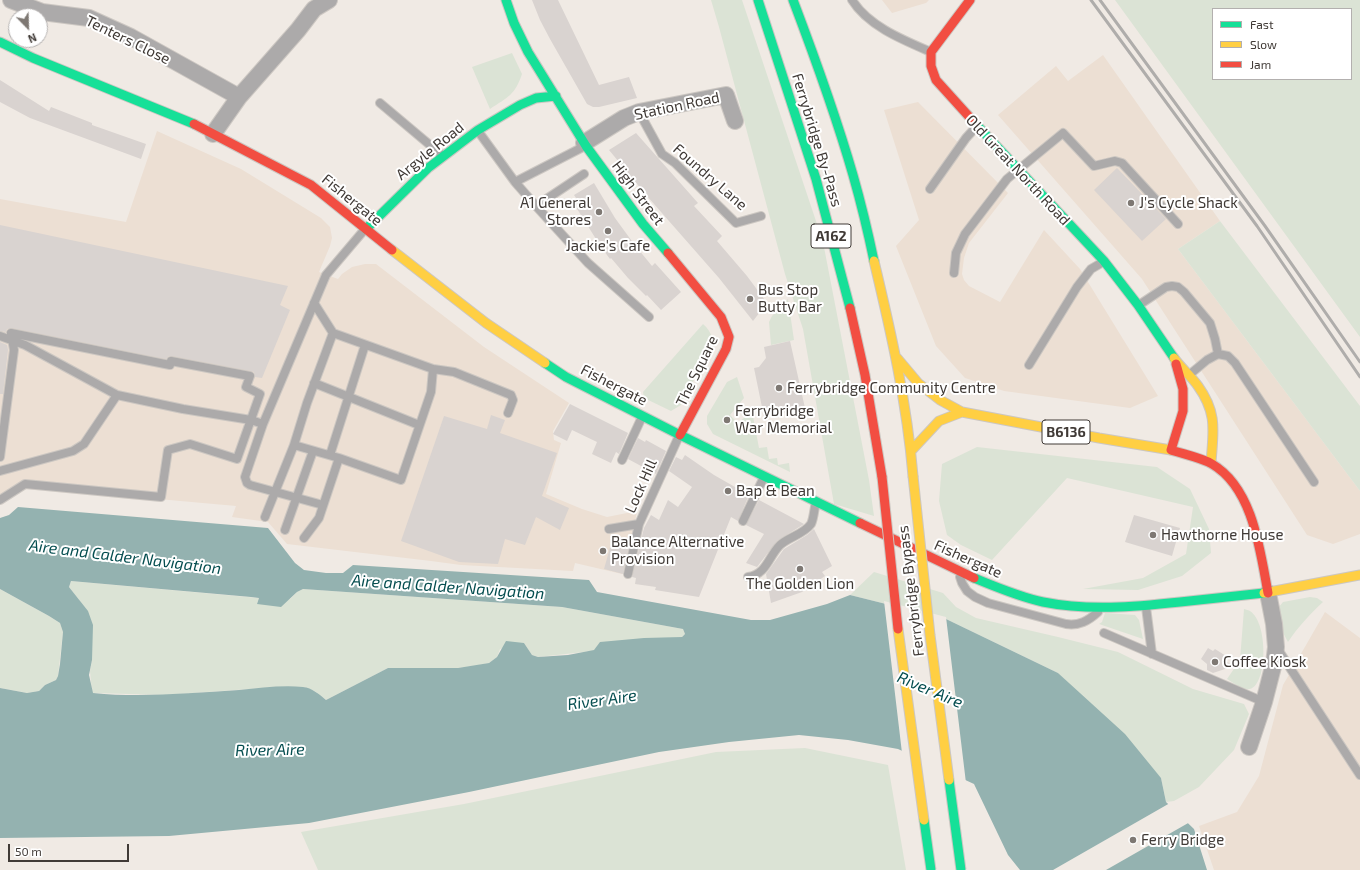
<!DOCTYPE html>
<style>
body{margin:0}
#map{position:relative;width:1360px;height:870px;overflow:hidden;background:#f0eae4;font-family:"Exo 2",sans-serif}
canvas{display:block}
.legend{position:absolute;left:1212px;top:8px;width:140px;height:72px;box-sizing:border-box;background:#fff;border:1px solid #b3b0af;margin:0;padding:5px 7px;list-style:none;font-size:12px;color:#403a36}
.legend li{display:flex;align-items:center;gap:8px;height:20px}
.legend b{width:20px;border:1px solid #b3b0af}
.north{position:absolute;left:8px;top:8px;width:40px;height:40px;box-sizing:border-box;background:#fff;border:1px solid #b3b0af;border-radius:50%;rotate:157deg;font-size:11px;font-weight:700;line-height:16px;text-align:center;color:#403a36}
.north::after{content:'';display:block;margin:auto;width:14px;height:18px;background:#7e7873;clip-path:polygon(50% 0,100% 100%,50% 72%,0 100%)}
.scale{position:absolute;left:8px;top:844px;width:121px;height:18px;box-sizing:border-box;border:2px solid #403a36;border-top:0;padding-left:5px;font-size:12px;line-height:14px;white-space:nowrap;color:#403a36;-webkit-text-stroke:3px #fff;paint-order:stroke}
</style>
<div id="map">
<canvas width="1360" height="870"></canvas>
<ul class="legend">
<li><b style="height:5px;background:#16e098"></b>Fast</li>
<li><b style="height:5px;background:#ffcf43"></b>Slow</li>
<li><b style="height:5px;background:#f24e42"></b>Jam</li>
</ul>
<div class="north">N</div>
<div class="scale">50 m</div>
</div>
<script>
const g = document.querySelector('canvas').getContext('2d');
g.lineJoin = 'round';
function fill(path, color) { g.fillStyle = color; g.fill(path, 'evenodd'); }
function trace(path, color, width, dash) { g.strokeStyle = color; g.lineWidth = width; g.lineCap = dash ? 'butt' : 'round'; g.setLineDash(dash || []); g.stroke(path); }
function label(font, color, halo, rows, align = 'center') {
  g.font = font + ' "Exo 2",sans-serif'; g.lineWidth = 4; g.setLineDash([]); g.textBaseline = 'middle'; g.strokeStyle = halo; g.fillStyle = color; for (const [text, x, y, turn = 0] of rows) {
    g.save(); g.translate(x, y); g.rotate((+turn || 0) * Math.PI / 180); g.textAlign = isNaN(turn) ? turn : align; if (halo) g.strokeText(text, 0, 0); g.fillText(text, 0, 0); g.restore();
  }
}
const built = new Path2D(`
 M882 0H929L926 3 892 13Z
 M1103 55 1220 221 1178 249 1360 491V534L1333 544 1307 535 1142 279 998 115 1056 66 1068 81Z
 M918 102 1008 193 969 243 964 258 962 274 964 280 969 286 1000 302 1044 230 1080 269 1158 396 1130 408 1004 391 965 378 936 346 896 246 919 220 884 110Z
 M157 131 241 169 321 218 330 227 332 238 330 246 319 272 338 279 342 274 352 267 365 264H376L484 347 569 403 553 431 554 440 561 443 546 494 582 509 607 517 637 511 632 539 622 574 575 563 573 571 461 565 431 561 287 544 268 522 232 517 236 506 25 487 0 503V199L126 222Z
 M1325 612 1360 638V870H1214L1199 826 1237 812 1259 776 1283 685Z`);
const green = new Path2D(`
 M711 0H742L823 242 869 480 874 516 834 504 803 329 785 274 719 27Z
 M1115 0H1360V337ZM1213 9H1351V79H1213Z
 M512 53 522 74C515 95 508 97 490 109L472 67Z
 M1220 221 1360 406V491L1178 249Z
 M788 299 794 340 771 345 769 322 772 316Z
 M703 324C713 332 715 344 707 354H704L700 360 701 366 681 405 671 411 644 398 643 392Z
 M737 377 744 398 730 415 738 423 752 411 759 448 767 447 769 459 777 458 778 465 789 463 790 472 713 434 707 424V416L727 382Z
 M977 447 1157 467 1190 489 1209 529 1211 553 1182 576 1138 590 1083 589 1143 578 1186 554 1193 507 1067 478 992 560 961 545 947 535 939 501 942 464Z
 M874 572 943 593 956 607 976 618 1058 637 1118 652 1193 689 1244 704 1249 714 1234 750 1199 787 1174 801 1166 802 1161 778 1058 673 946 619 850 595Z
 M71 581 259 598 257 604 290 599 297 592 303 589 562 607 683 629 685 634 682 637 584 652 538 657 532 655 524 643 500 649 497 657 489 663 474 666 458 668H388L326 700 316 692 304 687H278L166 695 92 693 90 671 92 660 80 601 69 587Z
 M0 589 49 616 60 623 63 632 58 676 56 680 45 685 39 691 27 693 0 688Z
 M1310 597 1317 598 1323 602C1310 614 1298 627 1288 642L1283 633 1278 608 1283 602Z
 M1244 609C1246 610 1249 610 1250 611 1270 624 1267 694 1246 689 1240 688 1232 682 1227 679L1240 660Z
 M1105 613 1135 615 1139 620 1143 639 1099 624 1102 622Z
 M805 748 888 765 906 870H318L301 832 464 804 716 752Z`);
const water = new Path2D(`
 M18 507 268 528 295 563 304 570 326 573H343L353 565 589 580 597 592 751 620H770L827 604 850 595 946 619 1058 673 1125 734 1161 778 1166 802 1194 829 1207 870H1020L1008 855 974 784 898 749 848 740 799 735 729 742 659 752 469 792 309 823 169 836 0 838V688L27 693 39 691 45 685 56 680 58 676 60 664 63 632 60 623 49 616 0 589V518L9 515ZM71 581 251 597 259 598 257 604 281 607 297 592 303 589 562 607 683 629 685 634 682 637 644 638 600 642 594 650 568 655 538 657 532 655 524 643 506 641 497 657 489 663 458 668H388L326 700C319 694 312 688 303 687 282 685 260 688 239 690 190 693 141 698 93 693L89 675 92 660 93 625 88 611 69 587Z`);
const pier = new Path2D(`
 M884 601 946 617 966 783 902 753Z
 M1170 803 1190 822 1106 870H1053Z`);
const building = new Path2D(`
 M532 0H558L599 85 629 77 637 98 599 107H593L587 104 550 39 540 20Z
 M0 80 49 111 51 107 92 123V125L146 144 141 159 30 118 0 102Z
 M636 133 698 203 694 206 722 236 717 241 747 276 767 303 753 321 719 278 647 196 609 150Z
 M1117 168 1166 219 1142 241 1094 190Z
 M594 183 615 218 634 244 652 266 655 263 681 292 661 310 647 295 646 296 628 278 611 258 610 259 601 247 574 204 578 201 574 195Z
 M0 225 288 286 280 305 290 310 262 378 255 377 254 372 251 371 172 356H169L166 359 12 328 7 329 6 332 0 331Z
 M790 341 805 408 764 417 754 368 759 367 766 358 764 347Z
 M0 342 7 345 8 350 3 394H0Z
 M570 404 628 433 619 454 616 452 611 463 592 454 597 442 572 430 567 441 553 434Z
 M491 415 505 420 500 433 557 453 542 496 569 508 560 530 536 517 525 545 505 539 498 564 459 562 401 541 444 416 487 429Z
 M638 438 645 442 646 440 666 451 656 474 628 459Z
 M685 455 714 475 749 495 738 521 731 517 699 597 655 590 656 587 635 584 636 578 632 577 644 528 651 515 659 520 668 500 678 507 692 487 669 471 676 457 682 460Z
 M759 500 804 524 777 541 757 567 746 563 764 534 746 525Z
 M1134 515 1180 528 1172 556 1125 542Z
 M814 529 832 566 822 572 825 576 802 592 771 603 766 574 784 549 807 535Z
 M613 537 630 541 623 574 604 569Z
 M1208 648 1213 651 1215 649 1226 656 1224 660 1234 666 1213 673 1207 670V664L1201 659Z`);
const lane = new Path2D(`
 M852 0C868 26 903 40 931 52
 M380 103 443 156
 M639 112 662 154 675 163 736 223 761 216
 M478 131 515 182 536 206 588 263 649 317
 M515 182 585 146
 M930 189 966 138 977 126
 M536 206 584 174
 M954 273 956 253 965 234 1007 179 1063 133 1094 166 1115 161 1122 163 1178 224
 M314 303 333 333 307 403 294 445 339 458 401 480 431 392 433 369 333 333
 M1139 305 1166 287 1172 286 1178 287 1184 292 1210 323 1215 339 1218 354
 M0 336 25 345 117 395 183 409 251 420 263 424 326 275 365 229
 M1029 365 1077 287 1091 269 1103 262
 M433 369 454 372 511 395 513 400 508 413
 M1189 375 1207 360 1218 354 1228 356 1235 363 1314 482
 M314 383 419 425
 M263 424 245 477 247 483 250 485 323 505
 M330 455 365 345
 M0 457 14 350 11 333 170 365 171 361 250 376 246 387 260 394 237 459 190 444 168 450 161 497 25 484 0 500
 M622 460 642 417
 M0 471 73 451 84 444 117 395
 M265 517 294 445
 M743 521 764 477
 M609 529 639 524
 M285 530 313 451
 M304 538 319 518 339 458
 M628 574 639 524 679 436
 M748 577C767 574 768 557 780 545 789 537 804 534 811 524 814 518 814 509 816 502
 M960 577 962 583 967 591 975 597 988 603 1066 624C1079 626 1088 621 1098 612
 M1146 607 1152 654
 M1104 633 1264 702
 M1277 648 1360 775`);
const street = new Path2D(`
 M11 0 42 12 89 18 131 37 239 97
 M213 134 239 97 298 30 314 9 329 0
 M584 143 624 118 639 112 726 95 735 121
 M1249 747 1264 702 1274 663 1276 647 1274 624 1268 593`);
const fast = new Path2D(`
 M506 0 514 23 528 52 586 146 643 224 668 253
 M758 0 816 179 850 308
 M793 0C815 58 836 116 853 175 861 203 868 232 874 261
 M0 42 33 58 194 124
 M973 121 1104 261 1138 305 1174 358
 M366 229 428 168 478 130 520 105 536 98 556 96
 M545 363 566 377 680 435 860 523
 M974 578C996 587 1019 597 1043 602 1088 611 1134 607 1180 602 1208 599 1236 596 1264 593`);
const slow = new Path2D(`
 M392 250 486 323 545 363
 M874 261C891 332 907 403 913 476
 M897 358 918 383 940 400 962 412 1099 438 1171 450
 M1174 358C1181 368 1191 376 1198 386 1218 414 1213 432 1211 463
 M911 451 939 421 962 412
 M1264 593 1360 575`);
const jam = new Path2D(`
 M970 0 931 52V66L936 80 973 121
 M194 124 311 185 392 250
 M668 253 721 317 729 337 726 349 680 435
 M850 308 865 375 882 477
 M1176 364 1183 389V411L1171 450C1183 454 1202 458 1212 464 1253 488 1260 550 1268 593
 M860 523 974 578`);
const rail = new Path2D(`
 M1091 0 1257 226 1360 377
 M1100 0 1265 226 1360 362`);
const fastBridge = new Path2D(`
 M949 780 961 870
 M924 820 931 870`);
const slowBridge = new Path2D(`
 M913 476 930 635 949 780
 M898 629 924 820`);
const jamBridge = new Path2D(`
 M882 477 898 629`);
const markers = [
 [1131,203,4,"#7e7873"],
 [599,212,4,"#7e7873"],
 [608,231,4,"#7e7873"],
 [750,299,4,"#7e7873"],
 [779,388,4,"#7e7873"],
 [727,420,4,"#7e7873"],
 [728,491,4,"#7e7873"],
 [1153,535,4,"#7e7873"],
 [603,551,4,"#7e7873"],
 [800,569,4,"#7e7873"],
 [1215,662,4,"#7e7873"],
 [1133,840,4,"#7e7873"]
];
const shields = [
 [831,236,40],
 [1066,432,48]
];
const shieldNames = [
 ["A162",831,236],
 ["B6136",1066,432]
];
const streetNames = [
 ["Tenters Close",128,40,26],
 ["Station Road",677,106,-12],
 ["Ferrybridge By-Pass",817,140,73],
 ["Argyle Road",430,151,-39],
 ["Old Great North Road",1018,170,47],
 ["Foundry Lane",710,177,41],
 ["High Street",638,193,53],
 ["Fishergate",352,200,39],
 ["The Square",697,371,-64],
 ["Fishergate",614,385,27],
 ["Lock Hill",641,486,-66],
 ["Fishergate",968,559,24],
 ["Ferrybridge Bypass",911,591,-97]
];
const poiNames = [
 ["A1 General",591,203,"right"],
 ["Stores",591,220,"right"],
 ["J's Cycle Shack",1139,203],
 ["Jackie's Cafe",608,246,"center"],
 ["Bus Stop",758,290],
 ["Butty Bar",758,307],
 ["Ferrybridge Community Centre",787,388],
 ["Ferrybridge",735,411],
 ["War Memorial",735,428],
 ["Bap & Bean",736,491],
 ["Hawthorne House",1161,535],
 ["Balance Alternative",611,542],
 ["Provision",611,559],
 ["The Golden Lion",800,584,"center"],
 ["Coffee Kiosk",1223,662],
 ["Ferry Bridge",1141,840]
];
const waterNames = [
 ["Aire and Calder Navigation",125,557,7],
 ["Aire and Calder Navigation",448,587,4],
 ["River Aire",930,690,23],
 ["River Aire",602,700,-8],
 ["River Aire",270,750,-1]
];
fill(built, '#ecdfd3');
fill(green, '#dbe3d5');
fill(water, '#94b2b0');
fill(pier, '#f0eae4');
fill(building, '#d9d3d0');
trace(lane, '#ccc7c2', 10);
trace(street, '#ccc7c2', 18);
trace(fast, '#ccc7c2', 11);
trace(slow, '#ccc7c2', 11);
trace(jam, '#ccc7c2', 11);
trace(lane, '#acaaaa', 8);
trace(street, '#acaaaa', 16);
trace(fast, '#16e098', 9);
trace(slow, '#ffcf43', 9);
trace(jam, '#f24e42', 9);
trace(rail, '#afadab', 3);
trace(fastBridge, '#ccc7c2', 11, []);
trace(slowBridge, '#ccc7c2', 11, []);
trace(jamBridge, '#ccc7c2', 11, []);
trace(fastBridge, '#16e098', 9);
trace(slowBridge, '#ffcf43', 9);
trace(jamBridge, '#f24e42', 9);
for (const [x, y, r, color] of markers) { const dot = new Path2D(); dot.arc(x, y, r, 0, 2 * Math.PI); g.fillStyle = color; g.fill(dot); trace(dot, '#fff', 1.5); }
for (const [x, y, w] of shields) { const box = new Path2D(); box.roundRect(x - w / 2, y - 12, w, 24, 3); g.fillStyle = '#fff'; g.fill(box); trace(box, '#403a36', 1); }
label('bold 14px', '#403a36', null, shieldNames);
label('15px', '#403a36', '#fff', streetNames);
label('15px', '#403a36', '#fff', poiNames, 'left');
label('italic 16px', '#044d4f', '#fff', waterNames);
</script>
